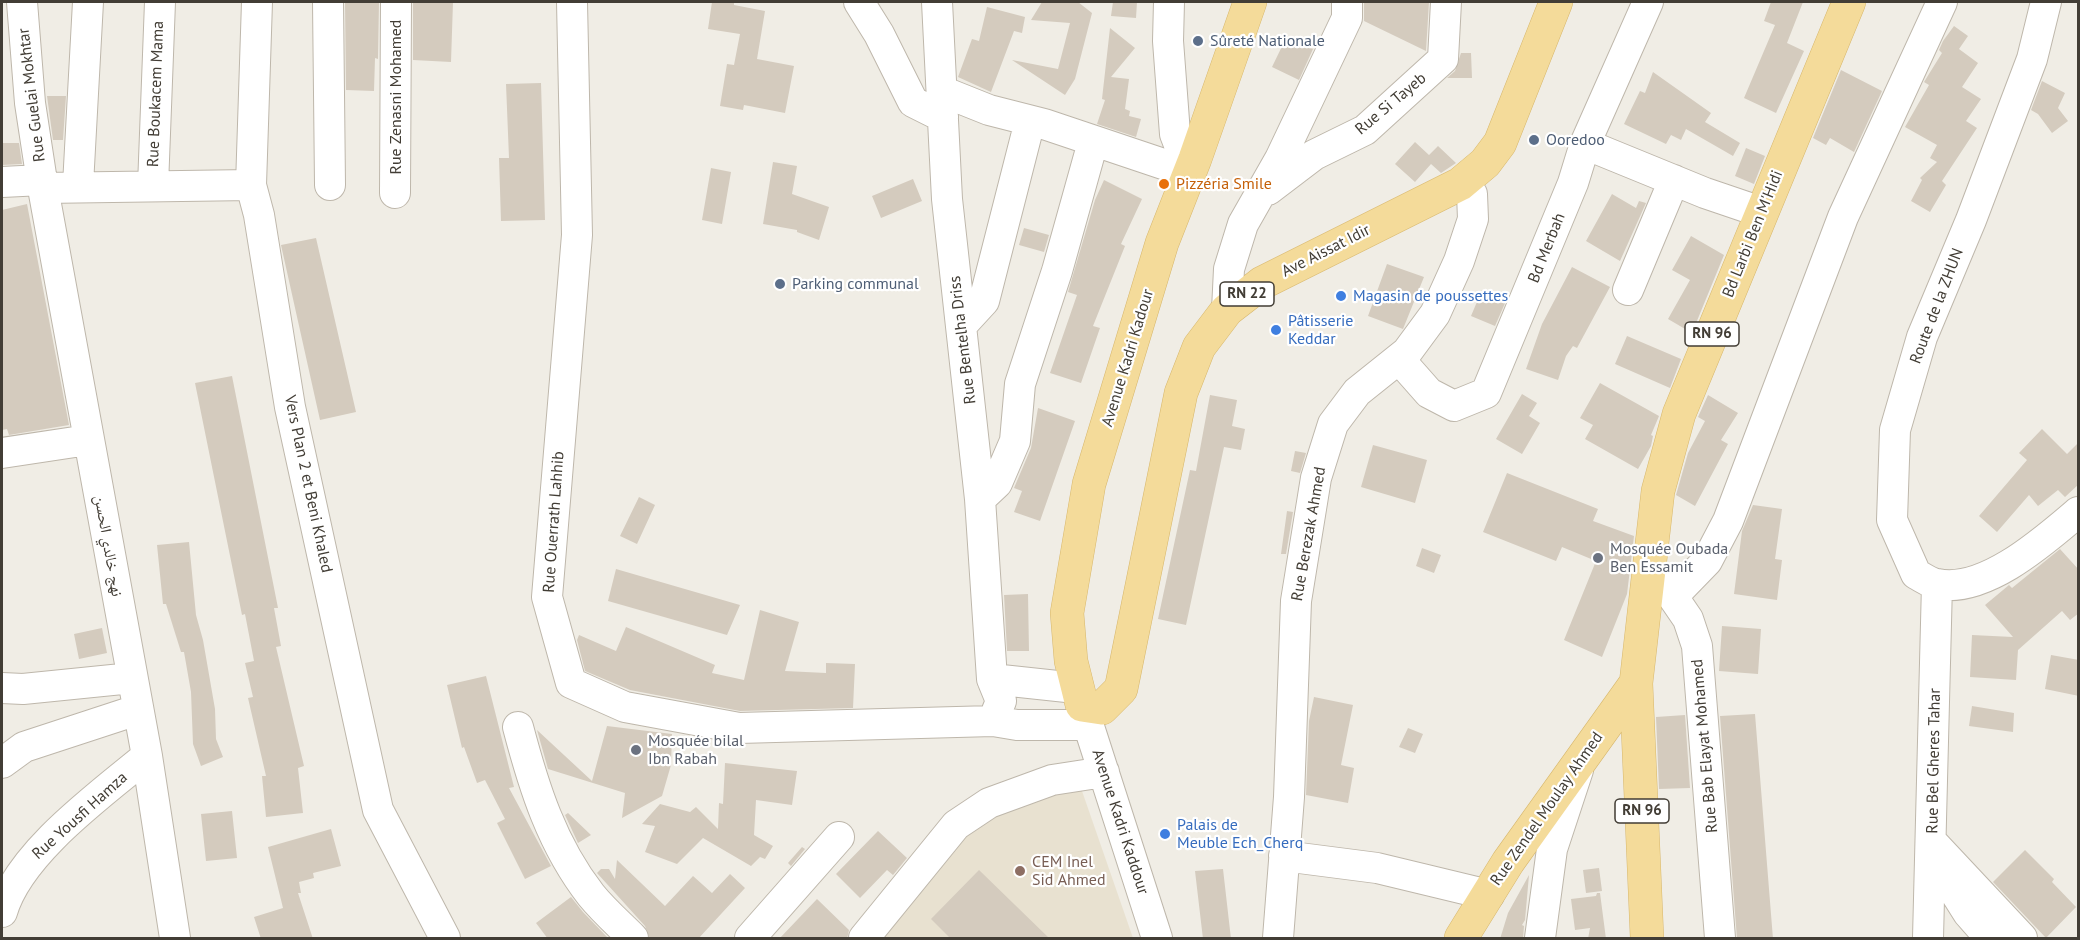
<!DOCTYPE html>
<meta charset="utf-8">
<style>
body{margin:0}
#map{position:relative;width:2080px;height:940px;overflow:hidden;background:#f0ede5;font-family:"PT Sans",sans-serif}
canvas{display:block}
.frame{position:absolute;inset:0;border:3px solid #423d35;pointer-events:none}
</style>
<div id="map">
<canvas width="2080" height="940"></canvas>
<div class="frame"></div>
</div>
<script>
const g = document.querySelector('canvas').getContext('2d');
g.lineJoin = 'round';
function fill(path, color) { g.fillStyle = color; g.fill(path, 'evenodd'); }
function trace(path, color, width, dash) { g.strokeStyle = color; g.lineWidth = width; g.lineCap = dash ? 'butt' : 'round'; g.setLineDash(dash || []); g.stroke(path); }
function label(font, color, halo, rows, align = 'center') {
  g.font = font + ' "PT Sans","Noto Naskh Arabic",sans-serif'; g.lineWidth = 4.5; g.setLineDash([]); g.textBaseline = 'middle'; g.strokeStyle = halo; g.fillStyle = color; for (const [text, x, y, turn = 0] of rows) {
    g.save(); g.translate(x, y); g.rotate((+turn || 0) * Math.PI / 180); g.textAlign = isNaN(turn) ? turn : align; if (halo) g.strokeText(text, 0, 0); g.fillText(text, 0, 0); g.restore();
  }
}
const education = new Path2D(`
 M1052 780 1082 791 1133 938H870L989 803Z`);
const building = new Path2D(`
 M345 2H379L378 59 375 58 374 91 346 90Z
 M413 2H453L451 62 413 60Z
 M712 2H734V5L765 11 757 59 794 66 785 113 744 105 743 110 720 106 727 64 734 65 740 34 708 29Z
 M1042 2H1078L1092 13 1075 79 1065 95 1012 60 1058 69 1070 23 1031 20Z
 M1113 2H1137L1136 18 1111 16Z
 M1364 2H1429L1426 51 1364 21Z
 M1771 2H1803L1787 43 1804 51 1776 113 1744 98 1775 25 1764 21Z
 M987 7 1025 17 1022 33 1014 31 991 92 958 77 972 39 979 41Z
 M1954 26 1968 36 1959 49 1978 63 1962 87 1981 99 1966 121 1977 128 1942 181 1946 185 1930 212 1911 201 1922 180 1920 178 1937 162 1930 158 1937 145 1905 127 1929 85 1924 82 1942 53 1939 50 1943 41Z
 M1110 28 1135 48 1111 77 1129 79 1125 109 1130 111 1129 116 1141 119 1136 137 1097 124 1105 100 1102 99Z
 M1287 36 1313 49 1299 80 1272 67Z
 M1461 53H1471L1472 78H1447L1455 71Z
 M1841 70 1882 91 1854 152 1830 138 1826 145 1813 138Z
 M1653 72 1711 113 1705 122 1740 143 1733 156 1686 129 1681 140 1671 135 1666 144 1624 124 1640 91 1645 93Z
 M2042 81 2065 93 2058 108 2068 121 2052 133 2038 114 2031 110Z
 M541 83 545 220 501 221 499 158H509L506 84Z
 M47 96H66L63 140H53Z
 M1415 142 1429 155 1438 146 1456 163 1441 173 1431 164 1415 182 1395 164Z
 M2 143H19L22 164 2 165Z
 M1746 148 1765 156 1754 184 1735 176Z
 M773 162 797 166 792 194 829 207 819 240 797 232V230L763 224Z
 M711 168 731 172 722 224 702 220Z
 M913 179 922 201 881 218 872 196Z
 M1104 180 1142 199 1121 244 1125 246 1093 326 1100 328 1081 383 1050 373 1077 295 1068 292 1095 200Z
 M1612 194 1636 208 1639 201 1646 203 1620 261 1586 241Z
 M27 204 69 425 9 435 7 429 2 430V210Z
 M1024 228 1049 235 1044 252 1019 245Z
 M1691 236 1724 255 1692 333 1668 319 1690 280 1672 270Z
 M316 238 356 412 320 420 281 245Z
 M1387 264 1424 277 1403 329 1368 316Z
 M1572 267 1610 287 1577 348 1573 346 1566 356 1558 380 1526 369 1542 324Z
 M1482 290 1506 301 1495 326 1471 316Z
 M1627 336 1681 359 1670 388 1615 364Z
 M232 376 278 608H274L281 646 276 647 304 766 298 768 303 813 266 817 262 776H266L248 698 253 697 245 663 254 661 245 614 242 615 195 383Z
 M1600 383 1659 416 1651 435 1653 436 1651 446 1638 469 1585 439 1593 425 1580 418Z
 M1522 394 1537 403 1529 416 1540 423 1522 454 1496 439Z
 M1210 395 1237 400 1232 426 1245 429 1241 450 1224 447 1186 625 1158 619 1190 470 1196 471Z
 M1708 395 1738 413 1721 440 1728 444 1695 506 1676 495 1688 453 1705 421 1698 417Z
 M1038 408 1075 421 1040 521 1014 512 1022 491 1014 488 1031 448Z
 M2042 429 2067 454 2079 442V484L2065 497 2058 490 2038 506 2029 495 1997 532 1979 516 2027 460 2019 453Z
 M1373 445 1427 460 1415 503 1361 487Z
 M1295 451 1306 453 1300 473 1291 471Z
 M1507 473 1598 509 1593 521 1634 536 1627 594 1602 657 1564 640 1596 561 1562 547 1556 561 1483 532Z
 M639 497 655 505 637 544 620 536Z
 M1753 505 1782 509 1775 559 1782 560 1777 600 1734 594 1742 531Z
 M1287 511 1293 512 1286 554H1281Z
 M189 542 196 615 203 640 215 709 216 739 223 757 201 766 193 744 191 692 184 652H181L166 604H163L157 545Z
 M1422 548 1441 555 1434 573 1416 566Z
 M2060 549 2079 570V613L2070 620 2062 611 2018 650 2016 680 1970 677 1972 635 2013 637 1985 605 2009 585 2012 588Z
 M616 569 740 605 727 635 608 601Z
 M1028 594 1029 651H1007L1004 595Z
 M760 610 799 622 785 671 826 673V663L855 664 853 708 740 711 630 690 585 671 577 640 579 635 616 651 626 627 715 665 712 673 744 680Z
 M1722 626 1761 629 1758 674 1719 671Z
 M102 628 107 653 79 659 74 634Z
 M2051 655 2079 660V696L2045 689Z
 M486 676 514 787 509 788 551 866 525 879 497 823 505 819 485 780 477 783 464 747 462 748 447 685Z
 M1314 697 1353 705 1341 765 1354 768 1348 803 1306 795 1309 721Z
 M1972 706 2014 713 2013 732 1969 726Z
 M1755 714 1773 939H1737L1720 716Z
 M1685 715 1690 788 1659 789 1656 717Z
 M607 726 672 734 671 765 662 796 622 818 625 793 548 769 537 730 592 781Z
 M1408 728 1423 734 1415 753 1399 747Z
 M725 763 797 771 792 805 756 800 754 835 773 846 765 859 760 857 751 866 703 838 677 864 645 852 655 826 642 824 660 804 690 812 696 807 718 829 719 803 723 804Z
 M232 811 237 858 206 861 201 814Z
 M568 813 591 835 578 843 565 815Z
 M331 829 341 866 313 873 314 878 299 882 301 893H298L313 939H261L254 917 283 908 268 847Z
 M878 831 907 858 893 875 887 870 860 898 836 874Z
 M802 847 805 849 791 866 788 863Z
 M2025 850 2054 879 2052 882 2076 907 2046 938 1993 882Z
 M617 860 665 906 693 876 712 893 730 874 745 888 698 939H650L645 926 597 873 601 869H609L615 879Z
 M1599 868 1602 891 1586 893 1583 870Z
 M1223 869 1231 939H1203L1195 871Z
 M979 870 1050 939H951L931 919Z
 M1529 875 1525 920 1522 925 1524 926 1523 939H1500L1508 913Z
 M1597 893H1600L1606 939H1588L1590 928 1575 930 1571 899 1596 896Z
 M571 897 583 912 609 939H548L536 923Z
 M817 899 849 930 847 939H779Z`);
const minor = new Path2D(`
 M22 2 30 103 43 188
 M328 2 330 185
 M572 2 577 235 547 597 571 683 625 707 739 728 993 721
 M859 2 879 34 913 102 943 117
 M937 2 947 199 980 499 992 679
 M1169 2 1168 41 1175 134 1190 173
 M2046 2 2032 59 1971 220 1922 337 1895 430 1892 520 1916 574C1922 577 1930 583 1937 584 1985 594 2045 540 2078 512
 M944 92 989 110 1044 124 1190 173
 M1585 144 1705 193 1761 212
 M2 182 42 180 43 188
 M78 185 88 2
 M251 185 257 2
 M153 186 160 2
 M1268 190 1314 155 1365 130 1443 59 1446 2
 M395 193 396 2
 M1628 290 1674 180
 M1227 310 1229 269 1243 224 1280 159 1347 18V2
 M961 326 984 301 1030 121
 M1399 359 1429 393 1454 406 1486 393 1573 183 1585 144 1648 2
 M2 453 88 440
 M980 499 997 483 1015 441 1020 384 1057 271 1093 142
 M1662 581 1688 619 1697 646 1720 938
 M1674 595 1707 561 1728 521 1843 217 1942 2
 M2 688 23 689 132 678
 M1076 688 992 679 1001 701 993 721 1017 725H1089
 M1082 705 1157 938
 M518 727C534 788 552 845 591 895 604 911 619 924 633 938
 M2 763 24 747 137 710
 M1932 842 2022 938
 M1284 856 1377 868 1489 895
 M1944 875 1968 913 1990 938
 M2 912C19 853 100 795 147 756
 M175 938 147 756 43 188 251 185 259 215 290 407 378 810 445 938
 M750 938 839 837
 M864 938 956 825 989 803 1052 780 1104 772
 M1278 938 1289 797 1296 601 1316 478 1333 424 1357 392 1407 352 1435 314 1459 261 1473 219 1472 194 1460 184
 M1540 938 1552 849 1578 770
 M1928 938 1937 584`);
const major = new Path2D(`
 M1250 2 1195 159 1162 243 1089 484 1067 613 1071 661 1082 705 1102 708 1121 689 1181 393 1199 347 1227 310 1262 283 1460 184 1485 163 1500 143 1556 2
 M1461 938 1508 862 1636 683
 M1647 938 1636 683 1658 491 1679 414 1849 2`);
const markers = [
 [1198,41,6,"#5c6f8a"],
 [1534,140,6,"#5c6f8a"],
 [1164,184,6,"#e8710a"],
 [780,284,6,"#5c6f8a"],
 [1341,296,6,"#3f7fe0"],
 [1276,330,6,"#3f7fe0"],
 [1598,558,6,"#6b7280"],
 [636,750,6,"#6b7280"],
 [1165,834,6,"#3f7fe0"],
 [1020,871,6,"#8d6e63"]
];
const shields = [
 [1247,294,54],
 [1712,334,54],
 [1642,811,54]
];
const shieldNames = [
 ["RN 22",1247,294],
 ["RN 96",1712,334],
 ["RN 96",1642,811]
];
const serviceNames = [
 ["Sûreté Nationale",1210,41],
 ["Ooredoo",1546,140],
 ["Parking communal",792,284]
];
const streetNames = [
 ["Rue Boukacem Mama",156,94,-88],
 ["Rue Guelai Mokhtar",32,95,-97],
 ["Rue Zenasni Mohamed",396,97,-90],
 ["Rue Si Tayeb",1391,104,-40],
 ["Bd Larbi Ben M'Hidi",1753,234,-68],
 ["Bd Merbah",1547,248,-68],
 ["Ave Aissat Idir",1326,251,-27],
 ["Route de la ZHUN",1937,306,-69],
 ["Rue Bentelha Driss",963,340,-97],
 ["Avenue Kadri Kadour",1128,358,-73],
 ["Vers Plan 2 et Beni Khaled",308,484,78],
 ["Rue Ouerrath Lahhib",554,522,-86],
 ["Rue Berezak Ahmed",1309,534,-80],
 ["نهج خالدي الحسن",108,546,80],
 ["Rue Bab Elayat Mohamed",1705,746,-95],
 ["Rue Bel Gheres Tahar",1934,761,-89],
 ["Rue Zendel Moulay Ahmed",1547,809,-55],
 ["Rue Yousfi Hamza",80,816,-42],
 ["Avenue Kadri Kaddour",1120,822,72]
];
const foodNames = [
 ["Pizzéria Smile",1176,184]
];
const shopNames = [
 ["Magasin de poussettes",1353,296],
 ["Pâtisserie",1288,321],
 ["Keddar",1288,339],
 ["Palais de",1177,825],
 ["Meuble Ech_Cherq",1177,843]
];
const worshipNames = [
 ["Mosquée Oubada",1610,549],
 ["Ben Essamit",1610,567],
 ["Mosquée bilal",648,741],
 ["Ibn Rabah",648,759]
];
const educationNames = [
 ["CEM Inel",1032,862],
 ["Sid Ahmed",1032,880]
];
fill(education, '#e8e1d0');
fill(building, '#d4cbbe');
trace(minor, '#beb7ab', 32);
trace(major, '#d7b76c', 34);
trace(minor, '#fff', 30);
trace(major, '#f4db9a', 33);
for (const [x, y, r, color] of markers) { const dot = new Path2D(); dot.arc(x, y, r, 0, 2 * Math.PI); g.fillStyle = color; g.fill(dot); trace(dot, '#fff', 2); }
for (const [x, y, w] of shields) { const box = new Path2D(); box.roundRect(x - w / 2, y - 12, w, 24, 4.5); g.fillStyle = '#fff'; g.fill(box); trace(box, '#423d35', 1.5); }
label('bold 15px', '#423d35', null, shieldNames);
label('16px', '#4e5e75', '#fff', serviceNames, 'left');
label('16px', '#423d35', '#fff', streetNames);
label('16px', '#c56008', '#fff', foodNames, 'left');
label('16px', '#366cbe', '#fff', shopNames, 'left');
label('16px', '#5b616d', '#fff', worshipNames, 'left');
label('16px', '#785e54', '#fff', educationNames, 'left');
</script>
